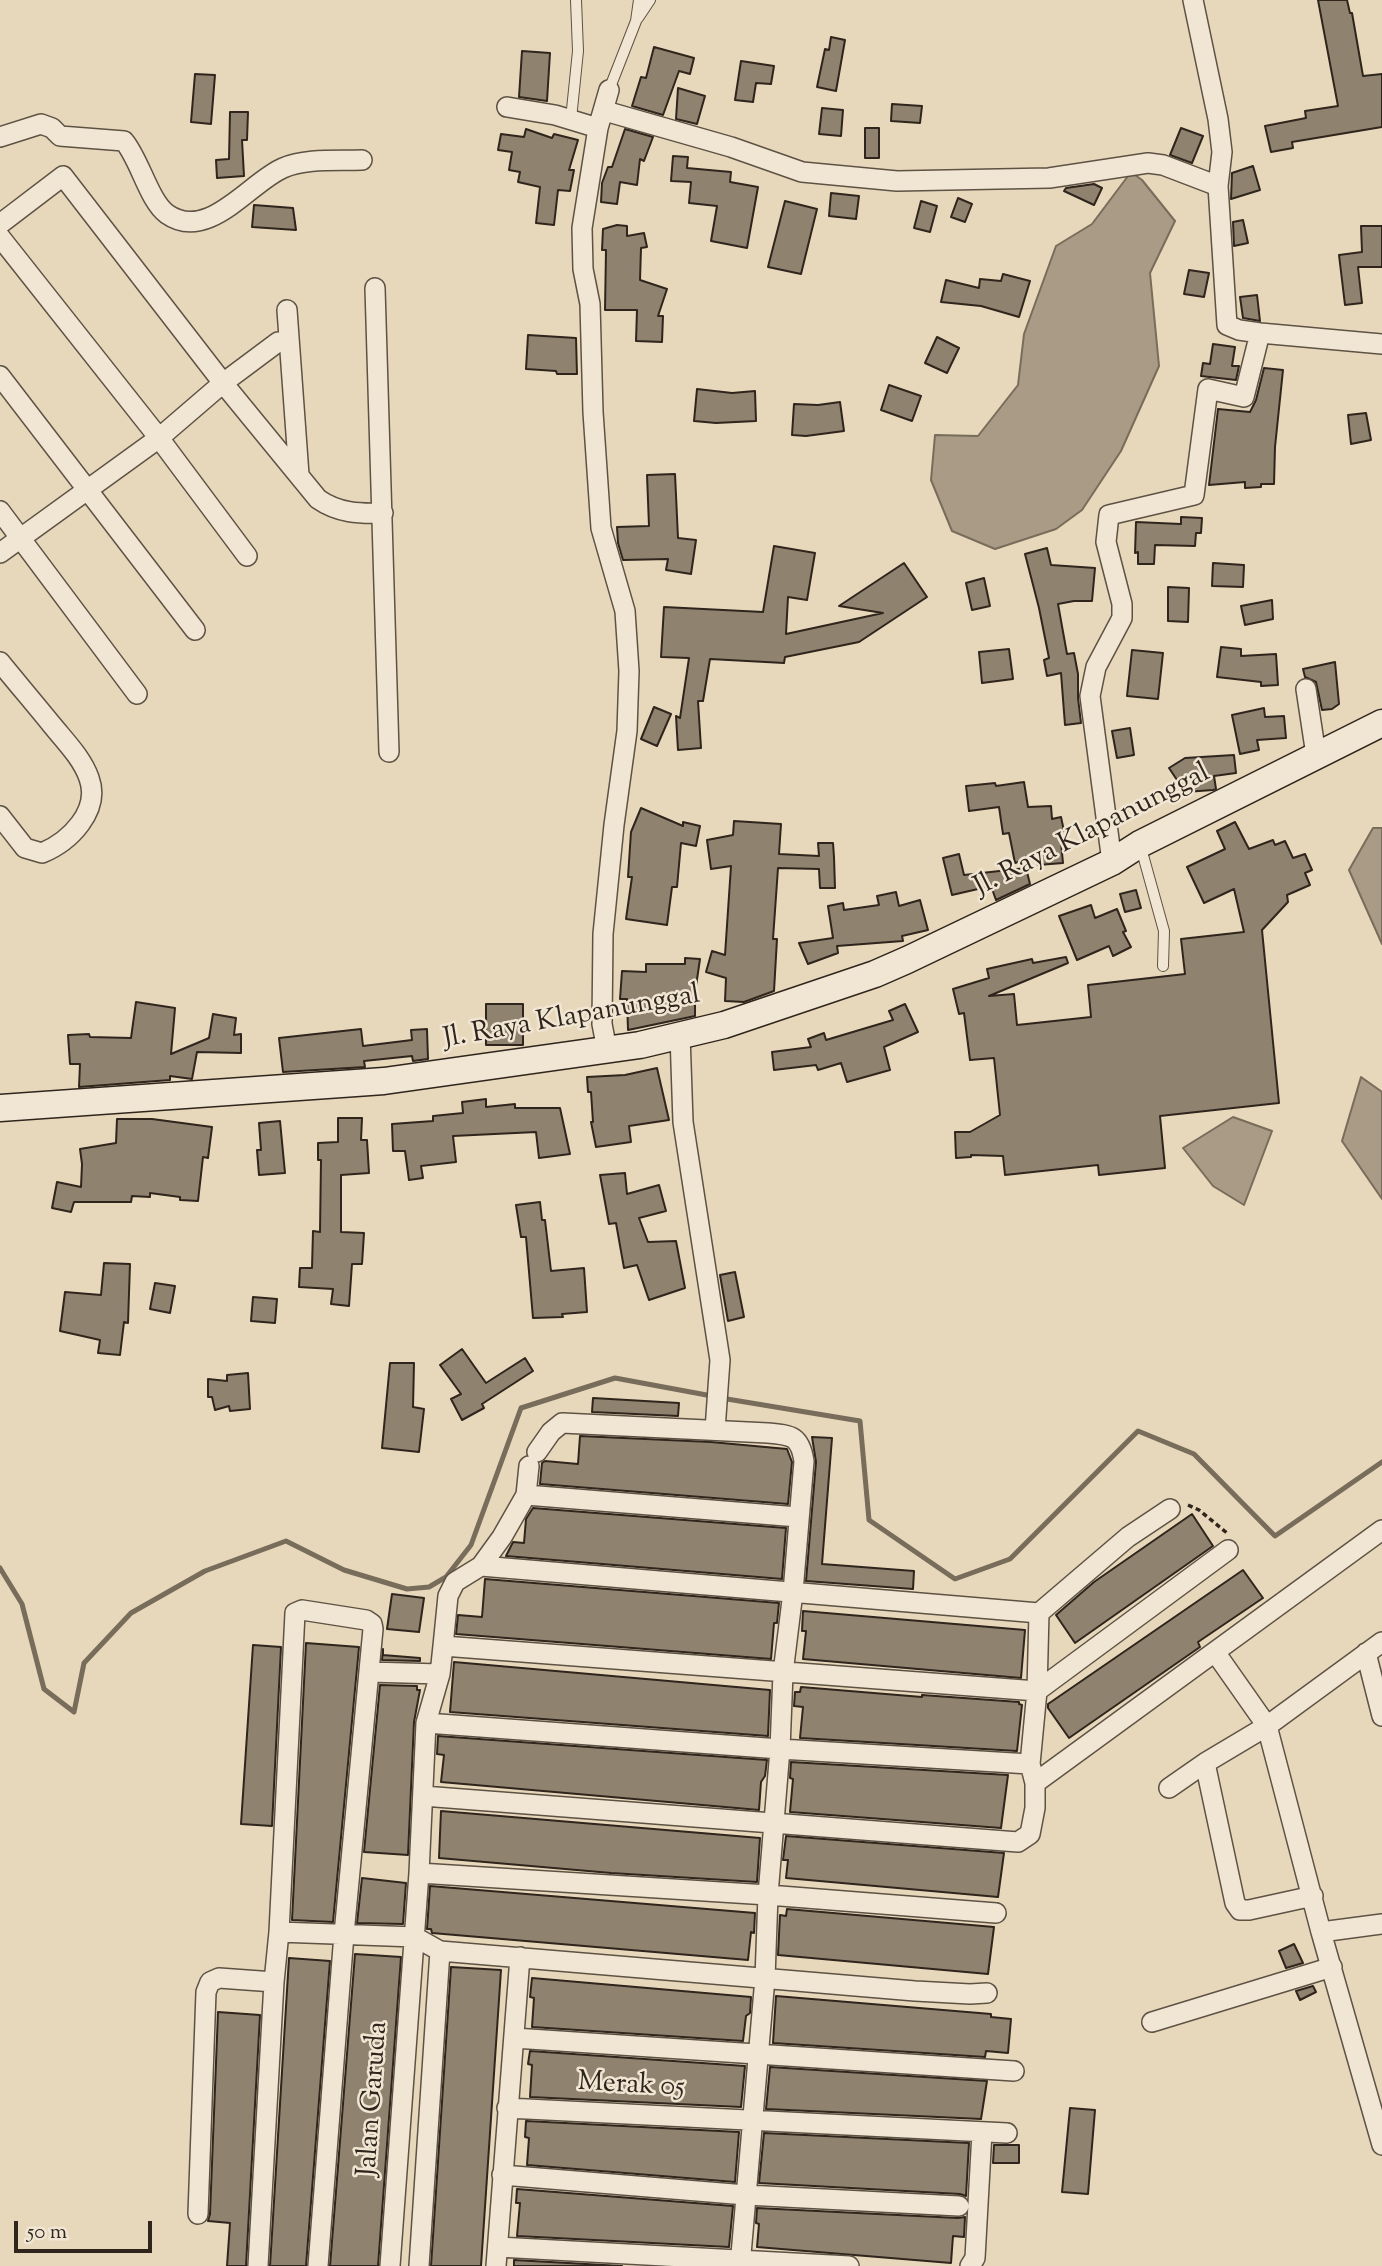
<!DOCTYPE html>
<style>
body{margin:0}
#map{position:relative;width:1382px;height:2266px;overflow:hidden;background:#e8d8bb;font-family:"Sorts Mill Goudy",serif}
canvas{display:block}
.scale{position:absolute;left:14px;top:2221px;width:138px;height:32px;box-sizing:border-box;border:4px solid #2f251c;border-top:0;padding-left:9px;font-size:21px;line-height:24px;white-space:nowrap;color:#2f251c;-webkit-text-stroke:5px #f0e6d3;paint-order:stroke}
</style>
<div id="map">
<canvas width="1382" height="2266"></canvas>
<div class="scale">50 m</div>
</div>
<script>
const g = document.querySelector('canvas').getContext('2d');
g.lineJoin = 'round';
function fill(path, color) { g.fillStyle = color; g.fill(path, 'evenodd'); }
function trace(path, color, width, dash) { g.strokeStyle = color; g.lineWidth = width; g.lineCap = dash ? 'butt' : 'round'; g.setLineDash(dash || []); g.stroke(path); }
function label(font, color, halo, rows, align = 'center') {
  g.font = font + ' "Sorts Mill Goudy",serif'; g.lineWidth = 5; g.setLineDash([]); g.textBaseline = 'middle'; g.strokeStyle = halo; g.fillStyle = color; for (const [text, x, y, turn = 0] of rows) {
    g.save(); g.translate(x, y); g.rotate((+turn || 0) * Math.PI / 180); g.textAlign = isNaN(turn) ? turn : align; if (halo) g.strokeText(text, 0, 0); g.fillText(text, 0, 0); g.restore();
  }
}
const water = new Path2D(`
 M1131 172 1142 180 1175 221 1150 273 1159 366 1121 451 1082 510 1056 529 995 549 952 531 931 480 935 435 978 436 1018 385 1024 334 1056 246 1092 224Z
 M1373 828H1382V944L1349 870Z
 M1361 1077 1382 1092V1199L1342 1141Z
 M1233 1117 1272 1131 1244 1205 1213 1186 1183 1148Z`);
const stream = new Path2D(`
 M721 1398 860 1421 869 1520 955 1579 1010 1559 1138 1431 1194 1454 1275 1536 1382 1462
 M0 1568 22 1604 44 1689 74 1712 84 1663 131 1613 205 1571 286 1541 344 1570 407 1589 429 1587 446 1577 471 1545 521 1408 615 1378 712 1396`);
const building = new Path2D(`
 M1318 0H1347L1350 13H1352L1363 76 1382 74V127L1292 142 1293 148 1271 152 1265 126 1306 118 1305 111 1338 106Z
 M831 37 845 40 836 91 817 87 825 49 829 50Z
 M654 47 694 58 690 74 679 71 663 115 632 106 641 77 646 78Z
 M522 51 550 53 547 101 519 97Z
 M741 61 774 66 771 84 756 83 753 102 735 100Z
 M195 74 215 75 211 124 191 122Z
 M678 88 705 96 697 124 676 119Z
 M892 104 922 106 920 123 891 121Z
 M822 108 843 110 841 136 819 134Z
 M230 112H248L247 140H242L244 176 217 178 216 160 229 159Z
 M865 128H879V158H865Z
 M1181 128 1203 136 1192 163 1170 155Z
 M526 129 552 138 554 134 578 140 569 170H574L570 191 558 190 554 225 536 223 540 187 518 182 520 172 509 170 512 152 498 150 501 134 524 137Z
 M625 129 653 137 644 161 640 159 637 185 620 182 617 204 601 202 602 183 608 167H612Z
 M673 156 688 157 687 168 731 172 730 182 758 187 747 248 711 241 717 206 689 203 691 182 671 181Z
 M1253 166 1260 190 1231 199 1232 173Z
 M1094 184 1102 188 1094 205 1064 191 1066 188Z
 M831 193 859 196 856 219 829 216Z
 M958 198 972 204 965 222 951 217Z
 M785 201 817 209 801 274 768 267Z
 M921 201 937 206 930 232 914 228Z
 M254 205 293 208 296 230 252 227Z
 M1243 220 1248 243 1234 246 1233 222Z
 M617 225 627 226V236L644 233 647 247 641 248 640 280 667 289 658 316H663L662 342 636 341 637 310H605L606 250H602L603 229Z
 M1361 226H1382V267H1358L1362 303 1345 305 1339 255 1362 252Z
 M1189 270 1209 273 1204 297 1184 294Z
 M1003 274 1030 281 1019 317 981 306 941 302 946 280 979 288 980 279 1001 281Z
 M1257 295 1260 321 1243 318 1240 297Z
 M528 335 576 338 577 374H557L556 371 526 369Z
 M937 337 959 348 947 373 925 363Z
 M1213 344 1235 347 1232 366H1239L1236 380 1201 376 1203 363 1210 364Z
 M1264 368 1283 370 1275 447 1274 484H1261V487L1245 488V482L1209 485 1218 409 1250 412 1256 400Z
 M889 385 921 396 912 421 881 410Z
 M697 389 732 393 755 391 756 421 716 423 694 421Z
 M840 402 844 431 806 436 792 435 794 404 818 405Z
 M1366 413 1371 440 1351 444 1348 415Z
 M675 474 678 538 696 540 691 574 666 570 668 559 623 560 618 543 617 527 649 526 647 475Z
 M1181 517 1202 518 1201 533H1196L1195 546 1155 545 1154 564H1138V552L1135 553 1136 522 1181 524Z
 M774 546 815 553 807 600 788 597 786 634 883 613 839 606 904 563 927 597 859 642 785 657 784 663 710 659 703 701H698L701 748 678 750 676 716 680 718 689 658 661 657 664 607 763 612Z
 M1047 548 1051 565 1095 568 1092 601H1074L1058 604 1067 654 1074 653 1078 674V698L1081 723 1065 725 1061 673 1047 676 1044 660 1049 658 1039 608 1025 554Z
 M1213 563 1244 565 1243 587 1212 586Z
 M984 578 990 606 972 610 966 583Z
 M1168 587 1189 588 1188 622 1168 621Z
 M1272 600 1273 619 1245 625 1241 606Z
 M1221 647 1241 649V656L1276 654 1278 685 1261 686V682L1217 677Z
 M1009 649 1013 679 982 683 979 652Z
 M1132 650 1163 653 1158 699 1127 696Z
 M1335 662 1339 704 1332 709 1322 710 1316 682 1305 677 1303 669Z
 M654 707 671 714 657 746 641 739Z
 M1264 708 1265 717 1284 716 1286 738 1257 740 1259 750 1240 754 1232 715Z
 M1130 728 1134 755 1117 758 1112 731Z
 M1234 755 1236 773 1214 776 1216 789 1213 790 1185 792 1169 768 1185 758Z
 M1024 782 1028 807 1051 806 1052 819 1061 817 1064 831 1060 832 1063 863 1038 865 1035 857 1015 863 1009 833 1003 834 999 807 969 811 966 786 995 783 996 786Z
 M641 808 683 826V822L700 826 696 846 681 843 677 887H672L667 925 626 919 632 877H628L631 832Z
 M734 821 781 824 779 854 819 856 818 843H833L834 857 835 888H820L819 869 778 868 773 939H777L774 991 744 1002 725 1001 726 978 706 972 712 951 725 955 731 866 711 869 707 840 733 835Z
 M1235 822 1249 849 1273 840 1275 845 1285 841 1293 858 1305 854 1312 870 1305 873 1310 885 1287 895 1288 902 1262 930 1279 1103 1160 1116 1165 1168 1099 1175 1098 1165 1005 1175 1003 1156 971 1155V1157L956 1158 955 1132H970L1000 1115 994 1058 970 1060 964 1013 959 1014 953 989 989 978 987 969 1032 959 1033 963 1066 957 1068 963 989 996 1014 994 1017 1025 1091 1017 1088 985 1185 974 1181 939 1244 932 1234 889 1204 903 1187 867 1225 849 1217 831Z
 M959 854 964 875 1026 868 1030 884 996 900 991 886 952 895 943 858Z
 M1136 890 1141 908 1125 912 1120 894Z
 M896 892 899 906 920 900 928 930 902 936 903 941 837 946 838 953 808 964 799 943 833 938 828 906 843 903 844 910 879 905 877 896Z
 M1091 905 1095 918 1117 909 1126 931 1123 932 1131 947 1113 956 1109 946 1077 960 1059 916Z
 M685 958 700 959 695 993V1016L628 1030 627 999H620L622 971 646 972V964H685Z
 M136 1002 175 1008 171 1054 209 1038 213 1014 236 1018 234 1035 241 1034V1053L197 1052 192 1079 170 1076V1080L79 1087 80 1064H70L68 1035 89 1034 90 1037 131 1038Z
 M486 1004H523V1045H486Z
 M905 1004 918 1032 884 1047 890 1070 847 1082 841 1063 818 1070 816 1065 774 1070 772 1052 811 1047 808 1039 824 1033 826 1040 893 1020 889 1011Z
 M361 1029 363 1046 412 1040 411 1030 427 1029 428 1059 413 1061 412 1056 364 1061 365 1067 283 1072 279 1038Z
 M657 1068 669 1120 629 1126 631 1142 596 1147 591 1122H593L591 1092H588L587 1077 625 1075Z
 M486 1099V1107L515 1104V1108H560L570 1154 539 1158 536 1132 453 1136 456 1162 421 1166 423 1178 409 1180 405 1151H393L392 1124 433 1121V1116L463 1113 462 1102Z
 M338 1118H362L361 1140H367L369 1173 341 1175V1232L364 1233 362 1264H352L349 1306 331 1304 333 1289 299 1287 300 1268H312L313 1231 320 1232 321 1160H318V1143L338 1142Z
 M117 1119H152L212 1127 208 1158 203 1157 198 1201 180 1200V1197L150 1193V1197L132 1196 131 1202H74L71 1212 52 1208 57 1182 81 1187 82 1164 80 1149 116 1143Z
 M280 1121 285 1173 259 1175 257 1150H261L259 1123Z
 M625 1173 627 1194 659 1185 666 1211 639 1218 648 1242 676 1241 685 1288 649 1300 637 1265 624 1268 616 1223 609 1224 600 1175Z
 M540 1202 542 1220H545L551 1271 584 1268 587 1312 562 1314 563 1317 533 1318 526 1237H521L516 1205Z
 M104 1263 130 1264 128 1323 124 1322 120 1355 98 1353 100 1340 60 1331 65 1292 101 1295Z
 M735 1272 744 1317 728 1321 720 1275Z
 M155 1283 175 1286 170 1313 150 1309Z
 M253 1297 277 1299 275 1323 251 1321Z
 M462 1349 486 1383 525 1358 533 1371 482 1404 484 1408 462 1420 451 1399 461 1394 440 1365Z
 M390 1363H414L413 1407 424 1409 419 1452 382 1448Z
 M248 1373 250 1409 230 1411 229 1406 215 1410 212 1397H208V1379L227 1381V1375Z
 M593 1398 679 1403 678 1416 592 1412Z
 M580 1436 711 1442 787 1449 792 1462 788 1504 540 1484 542 1463 545 1461 578 1464Z
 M812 1437 832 1438 822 1564 914 1571 913 1589 806 1581 816 1462Z
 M533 1508 786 1528 782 1579 506 1556 513 1542 524 1543 526 1519Z
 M1192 1514 1213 1546 1075 1643 1056 1615 1094 1582Z
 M1243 1570 1263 1598 1198 1642 1200 1647 1069 1738 1048 1708V1704Z
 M485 1579 779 1603 777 1623H774L771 1659 456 1634 458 1615 482 1617Z
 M392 1594 424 1598 419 1632 387 1629Z
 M803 1611 1025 1630 1021 1678 803 1659 806 1631H802Z
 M306 1643 359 1647 333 1922 292 1920Z
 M253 1645 281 1647 272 1826 241 1824Z
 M383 1649V1655L420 1658V1661L382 1660Z
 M454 1662 770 1690 768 1736 450 1712Z
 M380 1685 417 1686V1690H420L414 1722 408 1855 364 1852Z
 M801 1687 922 1697V1695L1019 1702V1704L1022 1705 1017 1751 800 1738 803 1707 794 1706 795 1692H800Z
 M438 1736 767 1760 765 1776 761 1782 759 1810 441 1782 444 1755 437 1754Z
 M791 1762 1008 1775 1001 1828 790 1812 793 1779 790 1778Z
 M441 1811 760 1838 757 1882 611 1873 439 1858Z
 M786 1836 1004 1853 998 1897 786 1878 788 1860H783Z
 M362 1878 406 1883 403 1924 357 1923Z
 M430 1886 755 1913 754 1933 751 1932 748 1960 432 1933 431 1929H427Z
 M787 1909 994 1927 988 1974 778 1955 780 1915 786 1916Z
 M1294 1944 1303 1963 1286 1968 1279 1951Z
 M355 1954 401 1957 378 2266H330Z
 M289 1958 330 1961 306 2266H270Z
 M451 1967 501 1970 481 2266H431Z
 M532 1978 751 1997 750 2013 746 2016 743 2041 532 2027 534 1998 530 1997Z
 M1313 1986 1316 1992 1300 2000 1296 1991Z
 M776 1996 991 2014V2017L1011 2019 1008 2053 986 2051 985 2057 773 2043Z
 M218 2012 260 2015 246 2266H227L230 2223 208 2221 210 2214Z
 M530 2051 745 2066 741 2107 530 2097 532 2065 528 2064Z
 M770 2067 987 2081 981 2119 766 2109Z
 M1070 2108 1095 2110 1088 2194 1062 2192Z
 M526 2121 739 2132 735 2182 527 2165 529 2138 525 2137Z
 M764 2133 969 2143 966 2196 960 2194 759 2183Z
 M994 2145H1019V2163H993Z
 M517 2189 733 2206 729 2247 517 2236 520 2203H516Z
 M757 2208 958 2218 965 2217 964 2237 953 2236 951 2263 757 2247 759 2224 756 2223Z
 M514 2260 622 2266H514Z`);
const path = new Path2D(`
 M1188 1505 1199 1510 1227 1533`);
const lane = new Path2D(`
 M638 18 650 0
 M609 90 636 21 639 0
 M571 119 578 51 576 0
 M1141 848 1164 931 1163 966`);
const street = new Path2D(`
 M1193 0 1218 119 1222 152 1218 186 1227 325 1239 330 1260 333 1382 344
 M507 107 555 115 598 128
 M605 111 731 147 802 172 897 181 1049 178 1148 163 1163 165 1218 186
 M0 137 41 124 52 128 60 136 124 141C140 160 149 201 167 214 208 243 250 182 283 168 306 158 337 161 362 160
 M0 224 63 176 223 383 318 499C338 513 359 514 383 513
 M0 237 159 438 247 556
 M375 288 389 752
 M287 310 299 475
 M0 376 195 630
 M0 511 137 694
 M0 553 159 438 223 383 278 342
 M0 662C17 683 35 704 52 725 65 741 82 758 89 778 101 811 69 842 42 853L25 848 0 816
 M1306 689 1316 755
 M1112 862 1090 696 1096 667 1122 618V604L1106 542 1109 515 1194 495 1208 389 1244 397 1260 333
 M680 1035 683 1122 720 1360 715 1430
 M607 1050 602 1024 603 934 614 825 627 731 629 671 625 611 601 528 593 412 590 304 583 269 582 228 598 128 609 90
 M537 1452 551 1432 562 1423 768 1433C792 1435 800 1436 804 1461L793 1592 783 1673 780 1749 768 1895 765 1978 740 2266
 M526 1495 798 1517
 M481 1566 1039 1613 1128 1537 1170 1509
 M443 1646 448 1596 455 1582 481 1566 502 1537 526 1495 529 1466
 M1215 1652 1267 1726 1321 1932 1382 2145
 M1366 1653 1382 1716
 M369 1672 440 1674
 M426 1723 780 1749 1030 1764
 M1205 1763 1235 1903 1240 1910H1249L1313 1896
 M1035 1783 1382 1530
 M1169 1788 1205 1763 1267 1726 1382 1642
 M423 1796 1018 1842 1030 1834 1035 1808V1783L1030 1764 1037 1691 1039 1613
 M419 1873 768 1895 996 1913
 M279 1932 415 1937 440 1951 915 1991 970 1994 987 1993
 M1321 1932 1382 1924
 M1152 2022 1332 1967
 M514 2038 1014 2071
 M507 2108 1007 2133
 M502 2175 746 2195 959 2206
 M198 2214 206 1992 210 1982 219 1978 274 1982
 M498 2247 849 2266
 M258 2266 274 1982 279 1932 295 1613 302 1610 366 1620 372 1624 373 1629 344 1934 318 2266
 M390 2266 419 1873 426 1723 440 1674 443 1646 1037 1691 1228 1550
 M419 2266 440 1951
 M496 2266 520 1957
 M970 2266 975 2258 982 2132`);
const secondary = new Path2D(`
 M0 1108 384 1081 640 1045 724 1025 875 974 907 960 1112 862 1140 844 1382 723`);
const streetNames = [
 ["Jl. Raya Klapanunggal",1093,832,-27],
 ["Jl. Raya Klapanunggal",572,1019,-10],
 ["Merak 05",631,2087,3],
 ["Jalan Garuda",375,2099,-86]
];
fill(water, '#a99b85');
trace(water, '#786c5b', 2);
trace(stream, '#786c5b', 5);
fill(building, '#8f826f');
trace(building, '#2f251c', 2);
trace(lane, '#5d5244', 12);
trace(street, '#5d5244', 22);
trace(secondary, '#2f251c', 29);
trace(path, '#2f251c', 3.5, [5, 3.5]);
trace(lane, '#f0e6d3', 10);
trace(street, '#f0e6d3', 19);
trace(secondary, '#f0e6d3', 26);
label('28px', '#2f251c', '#f0e6d3', streetNames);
</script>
